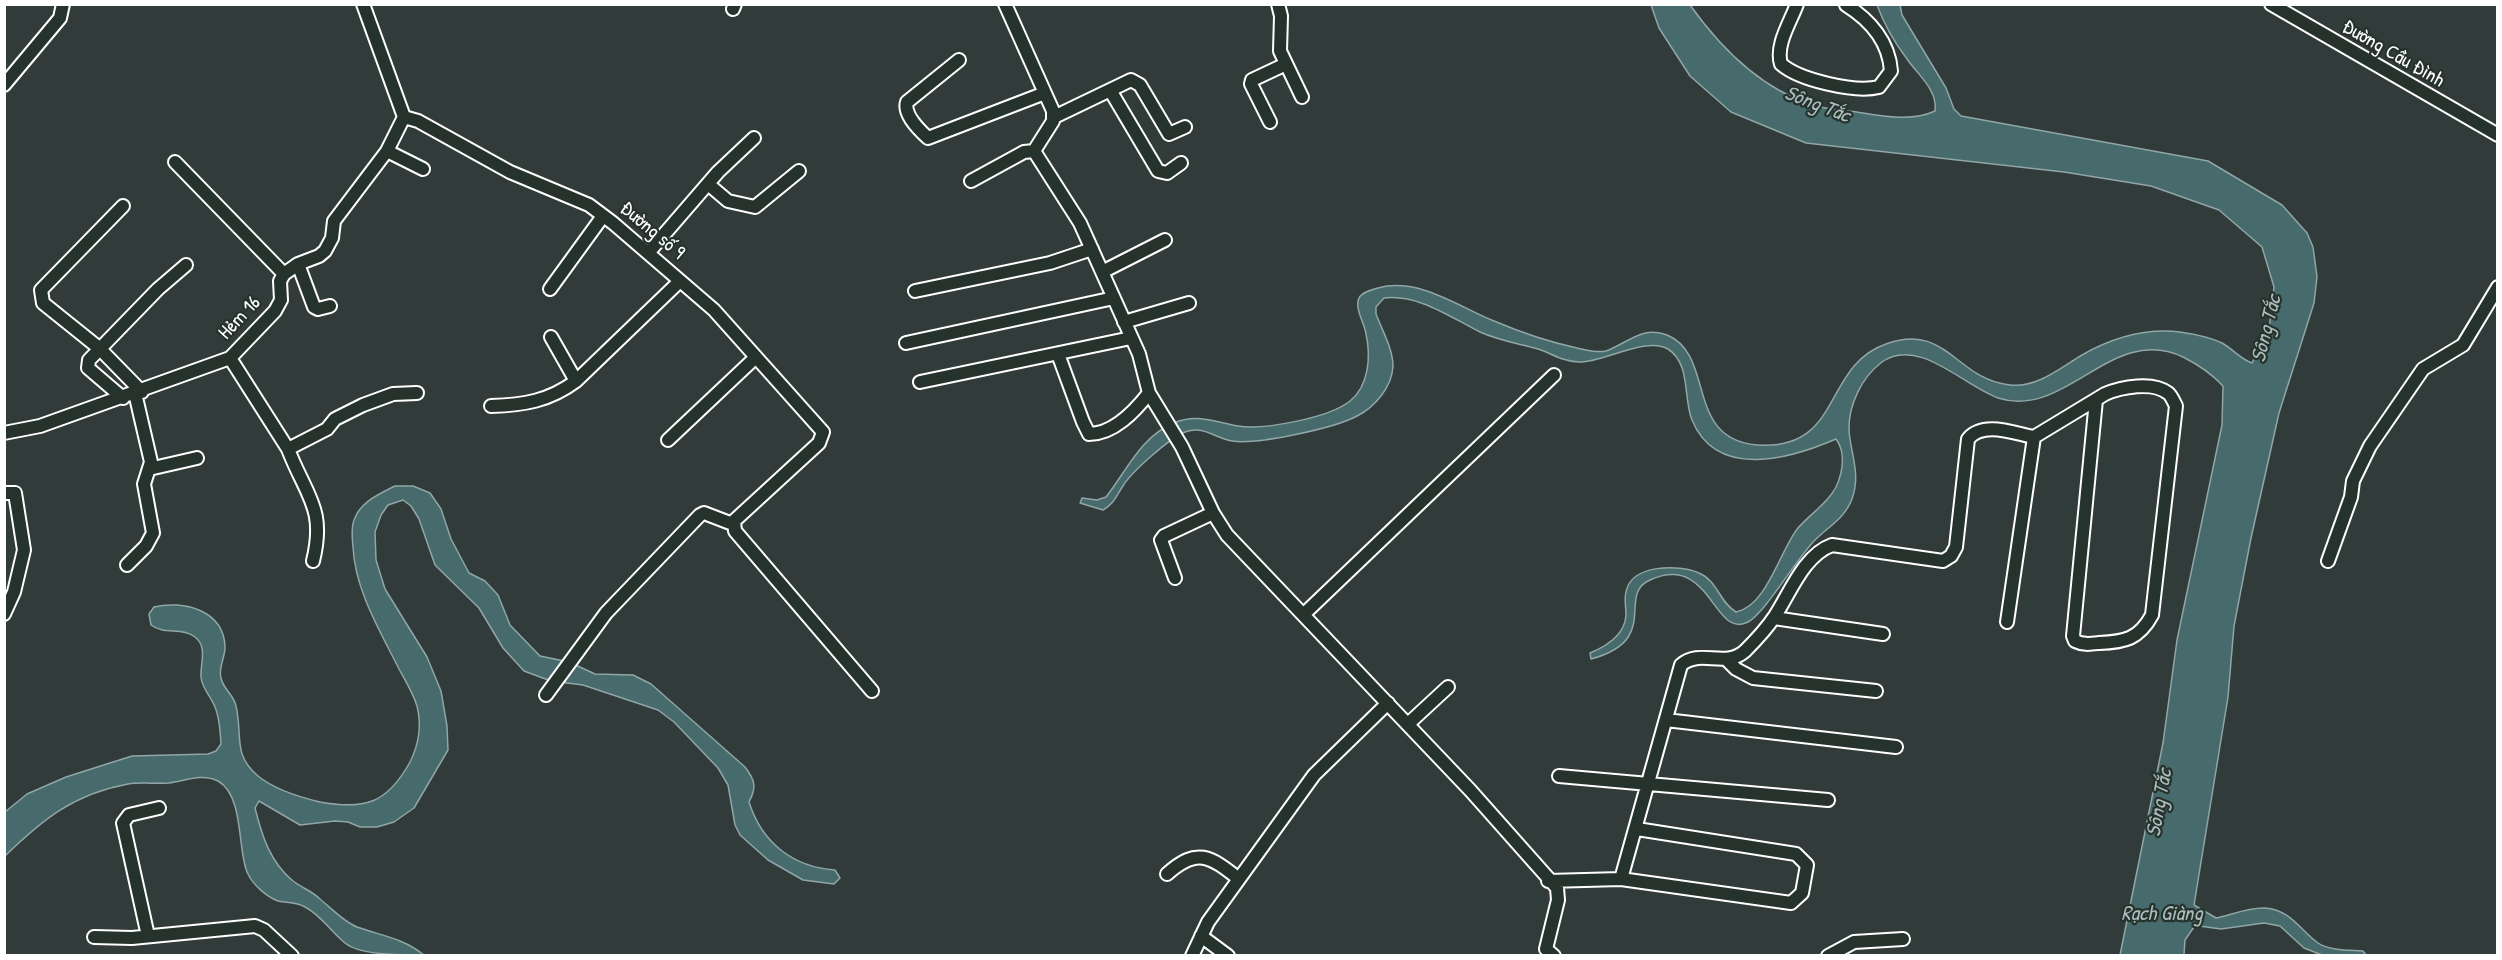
<!DOCTYPE html>
<meta charset="utf-8">
<style>
body{margin:0}
#map{position:relative;width:2502px;height:960px;overflow:hidden;background:#313b39;font-family:"Patrick Hand",sans-serif}
canvas{display:block}
.frame{position:absolute;inset:0;border:6px solid #fff;pointer-events:none}
</style>
<div id="map">
<canvas width="2502" height="960"></canvas>
<div class="frame"></div>
</div>
<script>
const g = document.querySelector('canvas').getContext('2d');
g.lineJoin = 'round';
function fill(path, color) { g.fillStyle = color; g.fill(path, 'evenodd'); }
function trace(path, color, width, dash) { g.strokeStyle = color; g.lineWidth = width; g.lineCap = dash ? 'butt' : 'round'; g.setLineDash(dash || []); g.stroke(path); }
function label(font, color, halo, rows, align = 'center') {
  g.font = font + ' "Patrick Hand",sans-serif'; g.lineWidth = 4.5; g.setLineDash([]); g.textBaseline = 'middle'; g.strokeStyle = halo; g.fillStyle = color; for (const [text, x, y, turn = 0] of rows) {
    g.save(); g.translate(x, y); g.rotate((+turn || 0) * Math.PI / 180); g.textAlign = isNaN(turn) ? turn : align; if (halo) g.strokeText(text, 0, 0); g.fillText(text, 0, 0); g.restore();
  }
}
const water = new Path2D(`
 M1651 5H1690C1720 47 1761 89 1813 105 1828 110 1847 110 1863 113 1886 117 1914 121 1935 111 1938 90 1918 75 1907 59 1894 42 1884 24 1877 5H1900L1902 15 1946 88 1954 109 1961 116 2208 161 2282 205 2307 233 2313 247 2317 277 2314 303 2279 413 2251 538 2234 626 2228 697 2194 905 2216 918C2231 915 2249 907 2265 908 2291 910 2300 930 2318 943 2330 951 2350 950 2363 951L2366 955H2322L2304 948 2280 926 2264 923 2221 929 2199 926 2194 927 2185 940 2184 955H2120L2163 743 2177 640 2222 425 2223 386C2211 373 2199 365 2183 357 2112 323 2066 420 1998 398 1964 386 1918 336 1882 362 1862 377 1848 405 1849 431 1851 455 1861 474 1852 499 1845 518 1828 527 1815 540 1797 558 1765 613 1748 622 1713 640 1711 552 1650 580 1616 595 1662 640 1591 659L1590 653C1607 646 1625 635 1626 615 1626 607 1624 599 1626 592 1631 564 1679 564 1699 573 1718 581 1719 602 1736 612 1767 606 1780 550 1798 528 1810 514 1828 503 1836 487 1843 472 1846 452 1836 439 1792 458 1717 481 1692 420 1683 398 1691 364 1668 349 1647 336 1604 362 1580 362 1565 362 1554 355 1541 350 1521 344 1500 341 1480 332 1450 317 1418 294 1384 298L1376 307V314C1382 330 1393 349 1393 366 1392 387 1375 407 1357 416 1335 428 1257 445 1232 441 1214 438 1204 425 1185 432 1170 438 1131 472 1123 486 1116 496 1115 503 1103 510L1080 503 1082 498 1097 500 1106 497C1126 472 1141 436 1174 423 1196 413 1215 422 1238 426 1264 430 1329 418 1350 401 1369 386 1371 356 1366 334 1365 324 1354 308 1359 298 1362 292 1371 290 1378 288 1418 277 1457 306 1494 321 1520 332 1549 342 1577 348 1586 350 1597 353 1606 351 1626 344 1643 325 1667 335 1716 355 1684 439 1757 445 1843 451 1822 366 1886 344 1947 322 1955 379 2010 385 2037 388 2060 368 2082 355 2112 338 2145 328 2180 332 2193 334 2210 337 2222 343 2233 349 2240 359 2252 363L2269 330 2274 287 2262 247 2219 210 2151 186 2064 172 1806 143 1731 112 1690 76 1659 28Z
 M395 486H413L430 493 441 509 451 539 469 573 485 581 498 595 510 625 540 656 569 662 595 674 633 675 651 684 745 767C755 780 757 787 749 802 762 843 793 867 835 870L840 878 834 884 803 880 768 860 740 835 735 825 728 785 718 768 674 722 658 710 583 685 551 681 524 671 503 648 479 608 435 565 419 519 411 506 403 500 388 505 381 515 375 532 376 560 385 589 427 657 441 691 447 726 448 750 414 808 394 822 377 827H360L348 822 335 821 300 825 259 801 255 808C262 836 270 862 293 881 302 888 312 891 320 899 331 908 344 922 357 927 382 936 403 938 424 955 404 955 361 956 345 943 330 931 321 915 305 907 296 902 287 903 278 901 267 897 253 885 248 874 237 854 245 796 218 781 202 773 185 781 169 783 155 784 142 782 128 784 74 794 43 819 5 856V812L27 794 66 777 132 756 208 754 216 751 221 744C220 732 220 718 215 707 211 696 202 689 201 677 200 664 208 647 195 637 182 627 164 635 151 625L149 614 154 607C183 600 224 610 225 647 225 658 218 668 221 678 223 689 234 695 236 706 243 735 232 754 258 776 275 790 299 797 320 802 364 810 387 804 410 762 419 744 422 726 417 706 413 693 405 680 399 669 380 631 355 590 353 547 352 538 351 528 354 520 360 502 379 494 395 486Z`);
const minor = new Path2D(`
 M363 4 404 117
 M1005 4 1053 111V121L1034 151 1080 223 1139 354 1149 393 1182 447 1213 513 1227 535 1470 790 1557 888 1558 900 1546 949 1554 956
 M1278 4 1281 16 1280 51 1302 97
 M1797 4C1791 21 1775 45 1781 64 1799 80 1855 93 1879 87L1891 71C1889 42 1870 20 1846 5
 M2271 4 2498 135
 M733 9 735 4
 M959 60 907 102C903 114 919 130 928 138L1045 93
 M4 85 60 18 63 4
 M1110 90 1158 171 1167 173 1181 163
 M404 117 418 121 510 172 589 205 613 223 714 310 823 432 819 443 734 521 730 523 704 513 700 515 606 613 546 695
 M1054 117 1131 80 1140 85 1169 134 1185 127
 M1270 122 1251 84 1252 80 1286 64
 M387 151 423 169
 M175 162 284 274
 M971 181 1024 152 1034 151
 M708 184 728 201 755 207 799 171
 M123 206 41 290 43 303 99 348 142 392
 M648 253 718 172 754 138
 M298 264 314 307 318 309 330 306
 M1102 272 1165 240
 M550 289 603 216
 M915 291 1050 263 1092 249
 M1124 322 1189 303
 M551 337 576 381
 M906 343 1114 298
 M1058 354 1083 422 1089 434C1114 434 1135 411 1149 393
 M230 358 288 449 327 429 335 419 363 405 393 394 417 393
 M920 382 1131 338
 M123 398 88 368 89 360 158 289 186 265
 M491 406C524 405 549 401 576 381L680 281
 M4 433 40 426 230 358 275 311 281 300 280 281 284 274 298 264 319 256 325 251 332 238 334 221 387 151 404 117
 M668 440 756 357
 M288 449C306 496 326 508 313 561
 M149 469 197 458
 M4 493H15L24 550 14 592 4 614
 M734 521 735 531 872 691
 M2328 561 2351 497 2353 481 2370 446 2423 369 2463 345 2498 287
 M127 565 146 546 153 533 144 484 151 462 135 393
 M1175 578 1161 540 1164 536 1213 513
 M1304 614 1554 375
 M1774 618 1883 634
 M2007 622 2034 437
 M1728 661 1736 669 1753 678 1876 691
 M1666 720 1896 747
 M1408 724 1448 687
 M1559 776 1828 800
 M1167 874C1197 847 1210 856 1239 879
 M1621 879 1791 903 1802 893 1807 865 1796 854 1637 829
 M1548 881 1621 879 1681 665C1700 648 1725 669 1745 651 1755 641 1767 628 1775 616 1790 593 1804 555 1832 545L1943 561 1951 556 1956 547 1968 439C1983 421 2013 433 2034 437L2105 394C2121 387 2153 381 2168 393 2171 395 2174 402 2176 406L2152 615C2139 639 2125 642 2099 643 2090 644 2083 645 2075 641L2073 636 2096 400
 M148 936 123 823 129 815 159 808
 M1201 936 1228 956
 M94 937 132 938 255 926 264 930 292 956
 M1192 956 1208 922 1314 775 1388 703
 M1828 956 1854 942 1903 939`);
const streetNames = [
 ["Đường Cầu Đình",2393,54,30],
 ["Đường số 9",652,231,40],
 ["Hẻm 16",240,318,-47]
];
const waterNames = [
 ["Sông Tắc",1817,105,21],
 ["Sông Tắc",2267,329,-76],
 ["Sông Tắc",2160,803,-80],
 ["Rạch Giàng",2162,914]
];
fill(water, '#476a6d');
trace(water, '#91a6a7', 1.5);
trace(minor, '#fff', 16);
trace(minor, '#26332d', 12);
label('20px', '#fff', '#26332d', streetNames);
label('italic 21px', '#acbcbd', '#26332d', waterNames);
</script>
